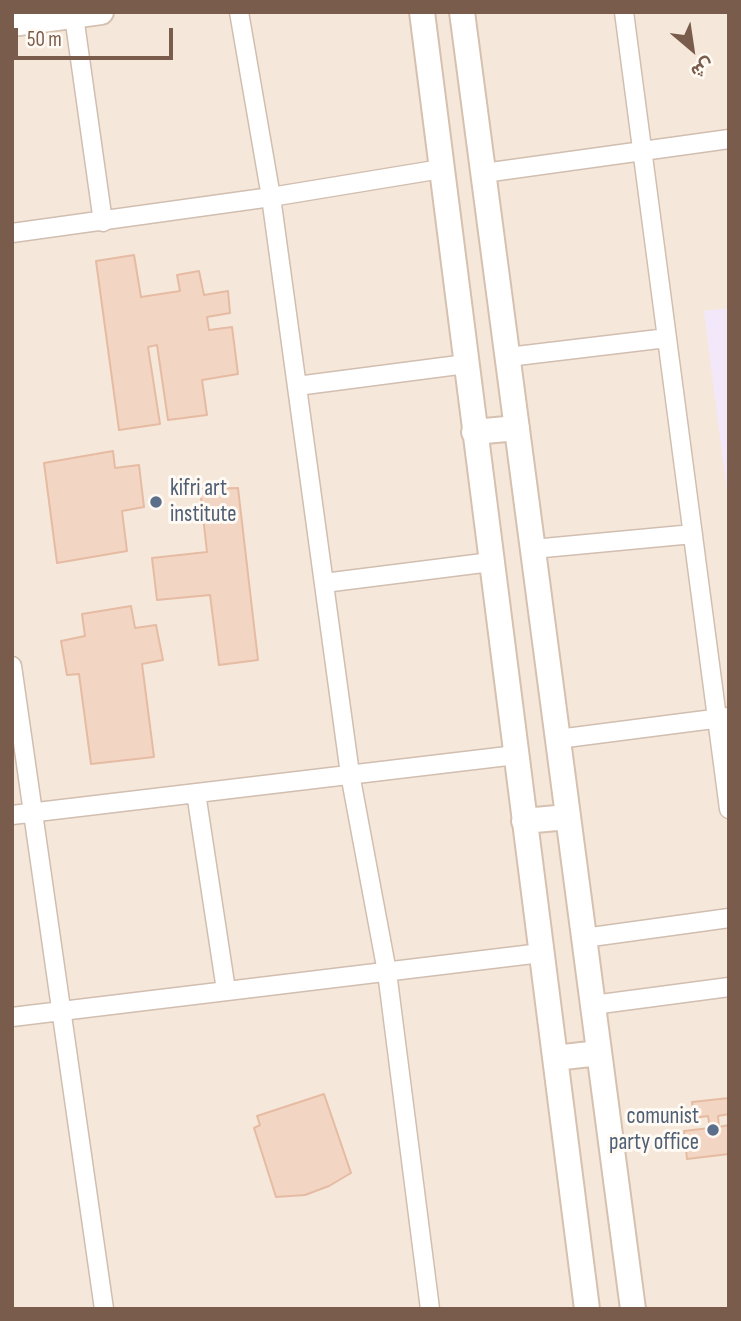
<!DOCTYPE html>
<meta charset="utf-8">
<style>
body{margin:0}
#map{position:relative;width:741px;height:1321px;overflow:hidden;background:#fdf6ec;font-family:"Sofia Sans Condensed",Vazirmatn,sans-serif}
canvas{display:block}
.frame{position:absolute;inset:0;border:14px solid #7a5c4d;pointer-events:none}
.north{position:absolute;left:657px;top:14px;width:70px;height:70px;-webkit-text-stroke:5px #fffaf3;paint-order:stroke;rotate:151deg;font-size:19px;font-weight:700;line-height:28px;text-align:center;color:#7a5c4d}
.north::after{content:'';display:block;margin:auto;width:24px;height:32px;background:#7a5c4d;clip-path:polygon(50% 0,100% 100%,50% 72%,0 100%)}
.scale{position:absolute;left:14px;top:28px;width:159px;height:32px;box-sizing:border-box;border:4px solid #7a5c4d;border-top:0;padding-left:9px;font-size:21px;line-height:24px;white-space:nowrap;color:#7a5c4d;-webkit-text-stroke:5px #fffaf3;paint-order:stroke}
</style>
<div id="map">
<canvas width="741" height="1321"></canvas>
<div class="frame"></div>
<div class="north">ش</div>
<div class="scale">50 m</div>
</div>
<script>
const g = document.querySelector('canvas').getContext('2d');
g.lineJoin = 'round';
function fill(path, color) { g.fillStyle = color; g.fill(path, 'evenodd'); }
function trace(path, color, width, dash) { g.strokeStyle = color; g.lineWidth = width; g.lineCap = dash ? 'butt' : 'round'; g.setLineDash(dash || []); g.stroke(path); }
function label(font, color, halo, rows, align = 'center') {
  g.font = font + ' "Sofia Sans Condensed",sans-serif'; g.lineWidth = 6; g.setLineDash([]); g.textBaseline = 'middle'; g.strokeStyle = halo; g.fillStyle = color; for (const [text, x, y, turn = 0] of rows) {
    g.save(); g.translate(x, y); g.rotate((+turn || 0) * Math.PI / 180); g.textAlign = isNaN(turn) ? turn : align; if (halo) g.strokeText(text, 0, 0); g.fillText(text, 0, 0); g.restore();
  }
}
const residential = new Path2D(`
 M12 12H729V1309H12Z`);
const education = new Path2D(`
 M729 308V508L704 311Z`);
const building = new Path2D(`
 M134 255 141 297 180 291 177 275 199 271 204 295 228 291 230 313 207 317 209 330 232 327 238 374 202 380 207 415 168 420 157 345 148 347 160 424 119 430 96 261Z
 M113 451 115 468 139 465 144 507 122 511 127 551 57 563 44 463Z
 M238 488 258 660 219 665 210 595 157 600 152 558 207 552 200 489Z
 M131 606 135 628 156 625 163 660 142 664 154 757 91 764 79 674 67 675 61 641 85 636 82 614Z
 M324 1094 351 1173 329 1186 305 1195 276 1197 254 1128 260 1125 257 1116Z
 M729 1098V1114L718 1116 719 1127 729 1125V1154L687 1159 684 1131 710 1128 708 1116 694 1118 692 1102Z`);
const street = new Path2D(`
 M239 12 271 197 350 774 387 972 430 1309
 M624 12 729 809
 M74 16 103 222
 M484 173 729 139
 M12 233 271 197 441 169
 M508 357 667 338
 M297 386 466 364
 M533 549 693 534
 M324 583 491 562
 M12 666 104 1309
 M558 739 729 717
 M196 793 226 990
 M12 815 516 755
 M584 938 729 918
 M593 1005 729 987
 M12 1017 541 953`);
const secondary = new Path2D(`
 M422 12 587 1309
 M462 12 633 1309
 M12 24 101 12
 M474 432 517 428
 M524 821 568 817
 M555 1058 599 1053`);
const markers = [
 [156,502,7,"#5c6f8a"],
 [713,1130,7,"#5c6f8a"]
];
const serviceNames = [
 ["kifri art",170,489],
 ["institute",170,515],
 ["comunist",699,1117,"right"],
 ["party office",699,1143,"right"]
];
fill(residential, '#f5e8da');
fill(education, '#f3e8fa');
fill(building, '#f3d5c3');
trace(building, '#e6bba3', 2);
trace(street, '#d1beb0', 21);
trace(secondary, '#d6c0b0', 28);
trace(street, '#fff', 18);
trace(secondary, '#fff', 24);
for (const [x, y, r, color] of markers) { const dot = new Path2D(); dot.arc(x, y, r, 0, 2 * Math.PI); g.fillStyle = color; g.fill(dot); trace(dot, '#fffaf3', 2.5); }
label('23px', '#4e5e75', '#fffaf3', serviceNames, 'left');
</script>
